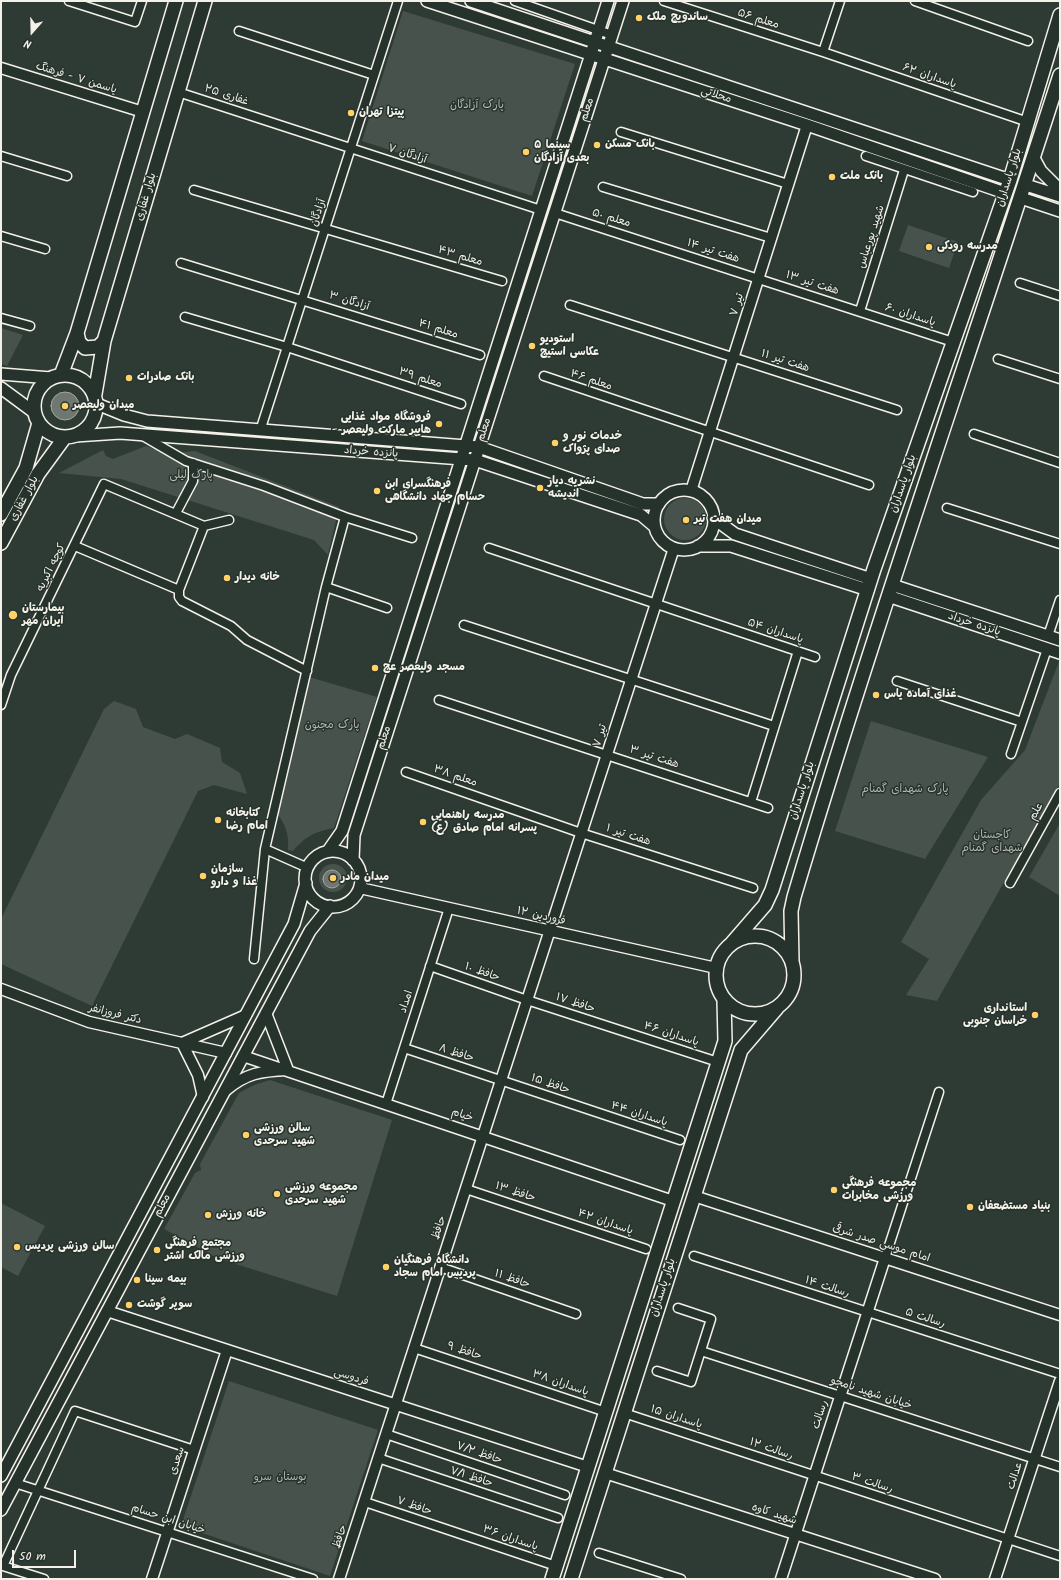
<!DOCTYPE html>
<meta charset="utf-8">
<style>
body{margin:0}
#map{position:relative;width:1061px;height:1580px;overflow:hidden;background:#2e3b34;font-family:Kalam,sans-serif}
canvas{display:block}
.frame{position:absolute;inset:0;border:2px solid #f4f1e8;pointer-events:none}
.north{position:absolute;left:12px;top:12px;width:40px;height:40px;-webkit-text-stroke:3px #26332d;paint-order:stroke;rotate:200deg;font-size:11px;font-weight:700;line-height:16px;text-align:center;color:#f4f1e8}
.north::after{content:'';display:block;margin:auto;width:14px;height:18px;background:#f4f1e8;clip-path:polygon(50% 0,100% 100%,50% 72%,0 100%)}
.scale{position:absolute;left:12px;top:1550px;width:64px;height:18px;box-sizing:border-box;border:2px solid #f4f1e8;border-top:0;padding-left:5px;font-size:12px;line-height:14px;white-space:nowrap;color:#f4f1e8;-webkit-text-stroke:3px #26332d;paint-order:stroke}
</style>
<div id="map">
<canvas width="1061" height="1580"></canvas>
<div class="frame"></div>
<div class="north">N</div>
<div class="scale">50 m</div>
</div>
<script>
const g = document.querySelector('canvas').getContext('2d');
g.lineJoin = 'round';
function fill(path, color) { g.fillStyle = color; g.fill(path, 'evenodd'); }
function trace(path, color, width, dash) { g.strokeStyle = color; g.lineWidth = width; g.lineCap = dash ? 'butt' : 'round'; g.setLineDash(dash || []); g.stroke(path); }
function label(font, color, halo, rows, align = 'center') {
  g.font = font + ' Kalam,"Playpen Sans Arabic",sans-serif'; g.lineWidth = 3; g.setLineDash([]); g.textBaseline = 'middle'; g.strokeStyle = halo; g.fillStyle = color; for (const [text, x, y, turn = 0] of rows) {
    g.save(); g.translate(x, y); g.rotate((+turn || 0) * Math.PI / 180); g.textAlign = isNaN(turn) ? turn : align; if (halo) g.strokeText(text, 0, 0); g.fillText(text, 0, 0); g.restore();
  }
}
const green = new Path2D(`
 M403 11 575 64 532 196 362 141Z
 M908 225 958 242 949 268 899 251Z
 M1 328 23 335 7 366 1 364Z
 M146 446 168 454 195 451 339 507 328 555 314 540 121 479 59 473 103 450 106 456 113 459Z
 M664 519a21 21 0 1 1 42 0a21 21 0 1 1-42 0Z
 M1060 659V783L937 1001 906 995 929 959 901 942 981 800 1025 750Z
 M309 677 377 697 334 828C314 832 306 836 293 851L288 850C289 834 286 825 276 812Z
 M114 701 136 709 143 727 175 739 187 734 220 748 222 762 240 773 247 794 214 785 198 791 92 1006 1 964V919L104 709Z
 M871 721 988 757 925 859 835 831Z
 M1060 823V896L1029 877Z
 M319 878a14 14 0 1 1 28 0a14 14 0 1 1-28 0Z
 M270 1080 392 1120 337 1296 217 1258 164 1229 195 1173 201 1170 200 1164 239 1093 254 1085Z
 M1 1203 45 1226 18 1276 1 1267Z
 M229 1381 378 1430 330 1576 181 1526Z`);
const water = new Path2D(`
 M51 406a14 14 0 1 1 28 0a14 14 0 1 1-28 0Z
 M323 879a9 9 0 1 1 18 0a9 9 0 1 1-18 0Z`);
const minor = new Path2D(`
 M69 1 135 22 142 1
 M515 1 612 35
 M664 1 823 52 1028 122
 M915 1 1028 41
 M239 31 374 75
 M823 52 840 1
 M178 92 541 210
 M621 132 788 184
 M1 156 67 176
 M866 156 973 192
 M603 187 771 238
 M194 190 502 281
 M555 213 953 342
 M1 236 45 249
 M181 263 480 355
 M1020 283 1060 296
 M570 305 897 410
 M860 311 904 170
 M185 317 287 347 461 404
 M1 318 30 326
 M998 359 1060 379
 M544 376 869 485
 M260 431 398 1
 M974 434 1060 463
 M143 436 186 461 264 486 345 517 326 587 265 849 308 868
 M947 508 1060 544
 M176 513 193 481V463
 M345 517 412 538
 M204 526 179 590V597L182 601 231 626 247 640 307 671
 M75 546 179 590
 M489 548 815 657
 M326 587 387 608
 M464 625 774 726
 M1048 636 1060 600
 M897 681 1022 722
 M439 700 768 808
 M1 705 11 675 104 484 204 526 229 520
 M1011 754 1047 649
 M406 772 581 833 753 888
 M751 802 798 651
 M1010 883 1060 793
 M254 959 265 849
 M430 966 527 1000 718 1062
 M404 1048 680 1140
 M386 1104 449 908
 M466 1189 646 1249
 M694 1256 1060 1374
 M885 1258 939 1092
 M440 1267 576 1314
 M414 1348 606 1412
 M701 1351 1060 1467
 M657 1371 691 1382 711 1319 678 1308
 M624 1413 1060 1556
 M386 1434 565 1495
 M378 1458 558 1518
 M15 1483 313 1579
 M365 1502 556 1566
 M599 1553 681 1579
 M44 1579 3 1566 75 1411 194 1450`);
const tertiary = new Path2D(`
 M1 68 143 112
 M691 491 807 125
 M360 888 716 968
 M1 989 89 1022 226 1053
 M243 1056 673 1201
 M225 1091C246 1073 261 1071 288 1070L266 1013
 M203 1097 198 1075 182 1043 246 1015
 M694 1196 1060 1315
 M107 1311 588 1467
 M605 1473 935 1579
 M152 1579 227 1350
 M339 1579 674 548
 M781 1579 885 1258
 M995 1579 1060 1381`);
const secondary = new Path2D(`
 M427 1 807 125 1005 193
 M471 1 1010 180
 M1034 158 1041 171 1060 190
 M1026 185 1060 196
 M1021 198 1060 211
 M1 374 51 378
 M1 388 35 413
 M97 404 124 415 147 421 479 447 643 504H659
 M75 436 120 433 475 460 641 515 654 526
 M654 520a30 30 0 1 1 60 0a30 30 0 1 1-60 0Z
 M713 518 735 534 871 579
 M698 546H731L868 590
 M892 585 1060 640
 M888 596 1060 653
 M328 851 342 831 608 1
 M305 879a28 28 0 1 1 56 0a28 28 0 1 1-56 0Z
 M353 860 354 835 623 1
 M1 1476 294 924 306 883
 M1 1510 310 931 330 906`);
const primary = new Path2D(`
 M77 333 79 342 85 348 98 347 104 341
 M34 406a31 31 0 1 1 62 0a31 31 0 1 1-62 0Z
 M61 375 77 333 176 1
 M95 394 104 341 205 1
 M1 514 26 468 39 423
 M1 543 38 474 65 437
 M716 975a39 39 0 1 1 78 0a39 39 0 1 1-78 0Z
 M732 943 765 905 772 890 874 569 1010 180 1060 15
 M792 962 791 911 794 897C876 621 972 349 1060 75
 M552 1579 725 1041 724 1000
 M571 1579 741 1050 777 1008`);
const markers = [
 [639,18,4,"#ffd166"],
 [351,113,4,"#ffd166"],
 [597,145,4,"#ffd166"],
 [526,152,4,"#ffd166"],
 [832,177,4,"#ffd166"],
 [929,247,4,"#ffd166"],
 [532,346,4,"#ffd166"],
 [129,378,4,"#ffd166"],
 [65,406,4,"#ffd166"],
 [439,424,4,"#ffd166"],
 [555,443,4,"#ffd166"],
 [540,488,4,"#ffd166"],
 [377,491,4,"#ffd166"],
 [686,520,4,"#ffd166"],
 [227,578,4,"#ffd166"],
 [13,615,5,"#ffd166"],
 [375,668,4,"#ffd166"],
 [876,695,4,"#ffd166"],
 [218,820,4,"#ffd166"],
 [423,822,4,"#ffd166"],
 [203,876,4,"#ffd166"],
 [333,878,4,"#ffd166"],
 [1035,1015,4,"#ffd166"],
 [246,1135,4,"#ffd166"],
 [834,1190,4,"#ffd166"],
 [277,1194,4,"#ffd166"],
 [970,1207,4,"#ffd166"],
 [208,1215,4,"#ffd166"],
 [17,1247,4,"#ffd166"],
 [157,1250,4,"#ffd166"],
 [386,1267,4,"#ffd166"],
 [137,1280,4,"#ffd166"],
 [129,1305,4,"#ffd166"]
];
const poiNames = [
 ["ساندویچ ملک",647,18],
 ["پیتزا تهران",359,113],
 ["بانک مسکن",605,145],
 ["سینما ۵",534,146],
 ["بعدی آزادگان",534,159],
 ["بانک ملت",840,177],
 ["مدرسه رودکی",937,247],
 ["استودیو",540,340],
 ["عکاسی استیج",540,353],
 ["بانک صادرات",137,378],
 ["میدان ولیعصر",73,406],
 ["فروشگاه مواد غذایی",431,418,"right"],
 ["- هایپر مارکت ولیعصر",431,431,"right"],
 ["خدمات نور و",563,437],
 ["صدای پژواک",563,450],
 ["نشریه دیار",548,482],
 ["اندیشه",548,495],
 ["فرهنگسرای ابن",385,485],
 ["حسام جهاد دانشگاهی",385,498],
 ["میدان هفت تیر",694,520],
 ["خانه دیدار",235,578],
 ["بیمارستان",22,609],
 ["ایران مهر",22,622],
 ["مسجد ولیعصر عج",383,668],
 ["غذای آماده یاس",884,695],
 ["کتابخانه",226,814],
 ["امام رضا",226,827],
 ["مدرسه راهنمایی",431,816],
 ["پسرانه امام صادق (ع)",431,829],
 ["سازمان",211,870],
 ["غذا و دارو",211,883],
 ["میدان مادر",341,878],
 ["استانداری",1027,1009,"right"],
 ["خراسان جنوبی",1027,1022,"right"],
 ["سالن ورزشی",254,1129],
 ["شهید سرحدی",254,1142],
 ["مجموعه فرهنگی",842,1184],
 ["ورزشی مخابرات",842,1197],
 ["مجموعه ورزشی",285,1188],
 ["شهید سرحدی",285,1201],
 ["بنیاد مستضعفان",978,1207],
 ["خانه ورزش",216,1215],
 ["مجتمع فرهنگی",165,1244],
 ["ورزشی مالک اشتر",165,1257],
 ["سالن ورزشی پردیس",25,1247],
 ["دانشگاه فرهنگیان",394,1261],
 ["پردیس امام سجاد",394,1274],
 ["بیمه سینا",145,1280],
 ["سوپر گوشت",137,1305]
];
const streetNames = [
 ["معلم ۵۶",758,20,18],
 ["پاسداران ۶۲",929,77,19],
 ["یاسمن ۷ - فرهنگ",76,79,17],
 ["غفاری ۲۵",226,96,18],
 ["محلاتی",716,96,18],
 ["معلم",588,110,-72],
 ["آزادگان ۷",407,155,18],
 ["بلوار پاسداران",1010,178,-72],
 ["بلوار غفاری",147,197,-74],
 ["آزادگان",319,213,-72],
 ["معلم ۵۰",611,219,17],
 ["شهید پورعباس",872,237,-72],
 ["هفت تیر ۱۴",713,252,18],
 ["معلم ۴۳",460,257,17],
 ["هفت تیر ۱۳",812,284,18],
 ["آزادگان ۳",349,302,17],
 ["۷ تیر",738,305,-73],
 ["پاسداران ۶۰",910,316,18],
 ["معلم ۴۱",438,330,18],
 ["هفت تیر ۱۱",785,362,18],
 ["معلم ۳۹",420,379,18],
 ["معلم ۴۶",591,381,19],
 ["معلم",485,430,-72],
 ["پانزده خرداد",371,453,4],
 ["بلوار پاسداران",904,484,-71],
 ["بلوار غفاری",25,499,-62],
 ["کوچه اکبریه",52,568,-64],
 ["پانزده خرداد",974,625,18],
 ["پاسداران ۵۴",775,632,18],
 ["۷ تیر",601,736,-72],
 ["معلم",385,738,-72],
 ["هفت تیر ۳",654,758,18],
 ["معلم ۳۸",455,777,19],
 ["بلوار پاسداران",803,791,-72],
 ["علم",1037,812,-61],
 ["هفت تیر ۱",628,836,18],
 ["۱۲ فروردین",541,917,13],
 ["حافظ ۱۰",482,973,19],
 ["امداد",407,1002,-72],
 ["حافظ ۱۷",575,1004,18],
 ["دکتر فروزانفر",115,1015,14],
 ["پاسداران ۴۶",671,1035,18],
 ["حافظ ۸",456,1054,18],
 ["حافظ ۱۵",550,1085,19],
 ["پاسداران ۴۴",639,1115,18],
 ["خیام",462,1116,18],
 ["حافظ ۱۳",515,1193,18],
 ["معلم",163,1206,-62],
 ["پاسداران ۴۲",605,1223,19],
 ["حافظ",440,1228,-72],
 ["امام موسی صدر شرقی",881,1244,18],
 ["حافظ ۱۱",512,1280,19],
 ["بلوار پاسداران",664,1288,-72],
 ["رسالت ۱۴",827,1288,18],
 ["رسالت ۵",925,1319,18],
 ["حافظ ۹",464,1352,18],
 ["فردوسی",351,1378,18],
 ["پاسداران ۳۸",560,1384,19],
 ["خیابان شهید نامجو",871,1394,18],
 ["رسالت",821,1415,-72],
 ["پاسداران ۱۵",676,1418,18],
 ["رسالت ۱۲",771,1450,19],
 ["حافظ ۷/۲",479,1454,19],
 ["سعدی",178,1461,-72],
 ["عدالت",1016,1476,-72],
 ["حافظ ۷/۱",471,1478,18],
 ["رسالت ۳",872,1484,18],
 ["حافظ ۷",414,1507,19],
 ["شهید کاوه",774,1515,18],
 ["خیابان ابن حسام",168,1520,18],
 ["حافظ",341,1537,-72],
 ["پاسداران ۳۶",510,1539,19]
];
const parkNames = [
 ["پارک آزادگان",477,106],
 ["پارک لیلی",191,476],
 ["پارک مجنون",332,726],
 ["پارک شهدای گمنام",905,790],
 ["کاجستان",992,836],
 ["شهدای گمنام",992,849],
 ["بوستان سرو",280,1478]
];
fill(green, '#48524c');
fill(water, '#6f7770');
trace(water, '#a4a8a0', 1);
trace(minor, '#f4f1e8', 11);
trace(tertiary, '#f4f1e8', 13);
trace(secondary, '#f4f1e8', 14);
trace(primary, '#f4f1e8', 16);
trace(minor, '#26332d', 8);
trace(tertiary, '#26332d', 10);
trace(secondary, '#26332d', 11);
trace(primary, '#26332d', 13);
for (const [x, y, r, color] of markers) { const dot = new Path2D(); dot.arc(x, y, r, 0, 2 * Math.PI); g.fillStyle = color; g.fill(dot); trace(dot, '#26332d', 1.5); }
label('bold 11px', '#f4f1e8', '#26332d', poiNames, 'left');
label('11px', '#f4f1e8', '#26332d', streetNames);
label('11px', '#b8b9b1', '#26332d', parkNames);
</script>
